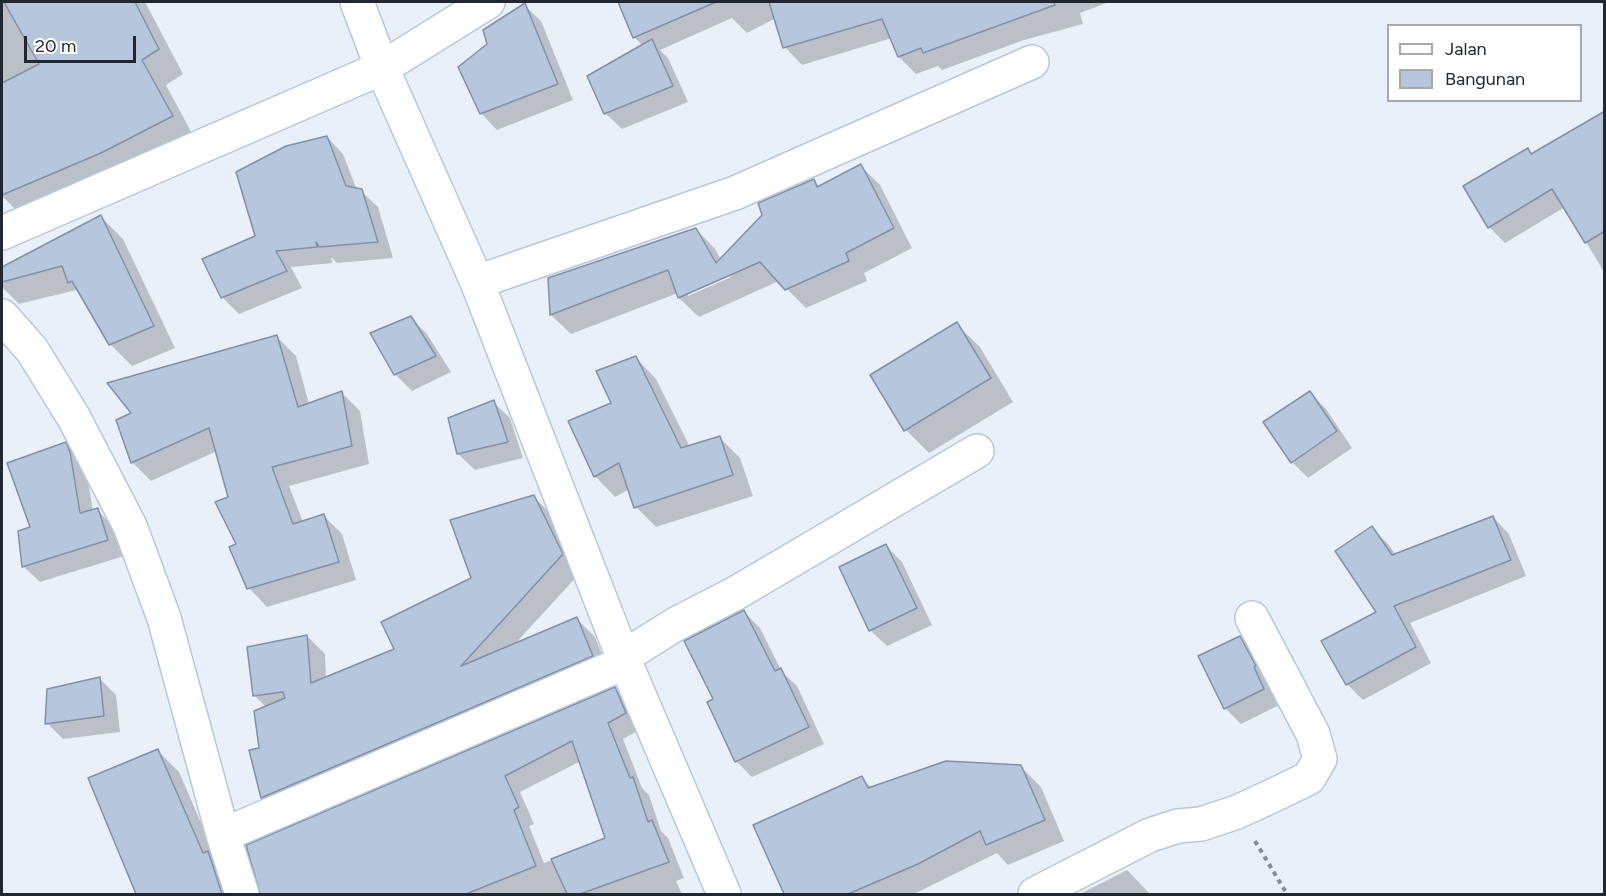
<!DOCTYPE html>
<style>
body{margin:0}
#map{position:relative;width:1606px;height:896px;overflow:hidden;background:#eaf0fa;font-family:Figtree,sans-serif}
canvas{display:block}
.frame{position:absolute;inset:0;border:3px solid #212730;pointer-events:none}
.legend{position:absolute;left:1387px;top:24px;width:195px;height:78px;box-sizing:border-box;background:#fff;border:2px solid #a6a9ac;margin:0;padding:8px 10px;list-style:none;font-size:18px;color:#212730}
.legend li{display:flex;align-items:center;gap:12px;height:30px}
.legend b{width:30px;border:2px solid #a6a9ac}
.scale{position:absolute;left:24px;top:36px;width:112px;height:27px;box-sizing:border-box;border:3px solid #212730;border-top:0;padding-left:8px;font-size:18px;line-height:21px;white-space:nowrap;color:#212730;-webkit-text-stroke:4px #fff;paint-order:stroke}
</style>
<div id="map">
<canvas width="1606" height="896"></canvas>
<div class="frame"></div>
<ul class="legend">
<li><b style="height:8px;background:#fff"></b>Jalan</li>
<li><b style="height:16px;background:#b6c6dd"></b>Bangunan</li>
</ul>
<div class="scale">20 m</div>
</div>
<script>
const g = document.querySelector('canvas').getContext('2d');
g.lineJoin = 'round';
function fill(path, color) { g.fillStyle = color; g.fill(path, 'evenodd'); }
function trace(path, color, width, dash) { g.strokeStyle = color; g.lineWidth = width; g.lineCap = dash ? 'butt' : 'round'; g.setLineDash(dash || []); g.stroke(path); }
const shadow = new Path2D(`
 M2 2H145L183 74 166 85 196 141 26 220 2 196Z
 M622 2H768L769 4 776 2H1109L1080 13 1083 24 1024 40 942 70 938 66 916 74 899 57 892 38 802 65 785 47 776 18 747 33 732 18 660 50 668 58 688 102 622 129 605 113 643 46 635 38 620 3Z
 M524 5 541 21 573 100 497 130 481 113 489 44Z
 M1604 122V272L1565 207 1505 243 1489 227 1527 150 1532 155Z
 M327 137 343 154 357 190 361 191 378 207 393 258 337 263 331 257 332 263 291 267 302 288 239 314 222 297 204 260 257 237Z
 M861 166 880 185 912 248 864 273 867 281 806 308 779 281 699 317 679 298 678 293 571 334 551 315 549 279 696 229 715 249 721 260 814 180 820 187ZM729 274 731 277 688 296V292Z
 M101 217 123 239 175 348 132 366 110 344 82 295 76 290 19 304 2 287V268Z
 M411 318 427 334 451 372 412 391 395 374Z
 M956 324 980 347 1013 402 929 453 906 430Z
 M277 337 296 356 309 404 342 393 360 411 369 464 289 486 303 522 323 515 342 534 356 580 267 607 249 588 238 545 230 498 217 451 151 481 132 462Z
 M636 358 656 379 690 447 720 438 740 458 753 496 656 527 636 507 630 489 615 497 595 476 613 404Z
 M1310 393 1326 409 1352 448 1308 478 1292 462Z
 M493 402 510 418 523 458 475 470 458 454 450 419Z
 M65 444 82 461 86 470 93 511 97 510 114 527 124 556 40 582 23 566 32 528Z
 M534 497 552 515 580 573 514 645 577 619 595 637 610 674 280 815 262 797 250 751 260 749 266 707 254 695 307 636 325 654 326 678 396 650 473 579Z
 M1493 517 1509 534 1526 576 1410 623 1431 663 1363 700 1347 684 1378 612 1372 528 1388 544 1396 555Z
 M886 546 902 562 932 625 887 646 870 630Z
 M744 612 760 628 782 672 797 686 824 744 752 777 736 761 716 700Z
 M1240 638 1256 654 1279 705 1241 724 1225 708Z
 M100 679 116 695 120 732 63 739 47 723Z
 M615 689 631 705 641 729 623 739 642 788 649 795 661 831 668 838 684 878 676 881 682 894H323L314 873ZM581 761 607 839 544 863 529 826 534 824 520 792Z
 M158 751 179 772 218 862 236 894H138L90 779Z
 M1020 766 1041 787 1064 841 1008 865 997 853 914 894H786L755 826 862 778 872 788Z
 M1127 870 1150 894H1080Z`);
const building = new Path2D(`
 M4 2H135L159 49 142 60 173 116 101 153 2 195V83L39 64Z
 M618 2H716L633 38Z
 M769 2H1054L1055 5 923 53 921 48 898 57 882 19 783 48Z
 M525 3 558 84 480 114 458 67 487 44 483 30Z
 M652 39 673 86 604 114 587 76Z
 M1605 111V231L1585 243 1552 189 1488 228 1463 186 1528 148 1531 154Z
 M327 136 346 186 362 189 378 242 319 247 316 242 317 247 276 251 287 271 221 298 202 259 255 236 236 172 286 146Z
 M861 164 894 228 846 253 849 261 785 290 760 262 678 298 668 270 550 315 548 278 696 228 716 263 762 215 758 203 814 179 817 187Z
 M101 215 154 326 109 345 72 281 68 283 62 266 2 282V267Z
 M411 316 436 356 394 375 370 333Z
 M957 322 991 378 904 431 870 375Z
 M277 335 298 407 342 391 352 446 272 467 293 524 324 514 339 562 247 589 229 547 236 544 215 502 228 497 209 428 131 463 116 420 131 413 107 383Z
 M636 356 681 448 720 436 733 475 634 508 619 463 594 477 568 421 611 403 596 371Z
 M1310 391 1337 431 1291 463 1263 422Z
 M494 400 508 442 457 454 448 418Z
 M66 442 70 452 80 513 98 508 108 540 22 567 18 531 30 527 7 463Z
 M534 495 563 554 461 666 577 617 593 656 261 798 249 750 259 748 254 711 285 698 283 692 253 696 247 647 307 635 311 683 394 649 381 622 471 578 450 520Z
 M1493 516 1511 560 1394 606 1416 647 1346 685 1321 641 1376 612 1335 551 1372 526 1392 555Z
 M886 544 917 608 869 631 839 567Z
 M744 610 775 671 781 668 809 727 735 762 707 702 713 699 684 641Z
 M1240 636 1256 666 1254 667 1264 689 1224 709 1198 656Z
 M100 677 104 716 45 724 47 689Z
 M615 687 626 713 608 723 630 778 633 777 648 822 652 820 669 862 580 894H567L551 859 605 838 572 741 505 776 519 807 514 810 536 866 466 894H260L246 845Z
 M158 749 203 853 208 851 222 894H136L88 778Z
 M946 761 1021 765 1045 820 986 845 980 831 918 864 848 894H784L753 825 862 776 868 788Z`);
const path = new Path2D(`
 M1255 841 1287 894`);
const minor = new Path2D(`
 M357 2 382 68 477 282 623 657 724 894
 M2 233 382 68 488 2
 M477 282 735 193 1032 62
 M2 316 32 350 74 418 130 526 164 618 223 835 242 894
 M623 657 676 624 736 593 977 451
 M223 835 626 662
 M1035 894 1150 835 1178 826 1201 824 1237 812 1274 795 1309 778 1320 759 1313 734 1252 618`);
fill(shadow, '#0003');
fill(building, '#b6c6dd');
trace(building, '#8190a6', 1.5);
trace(minor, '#b7c7de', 36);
trace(path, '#868c95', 4, [4.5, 4.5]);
trace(minor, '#fff', 33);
</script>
